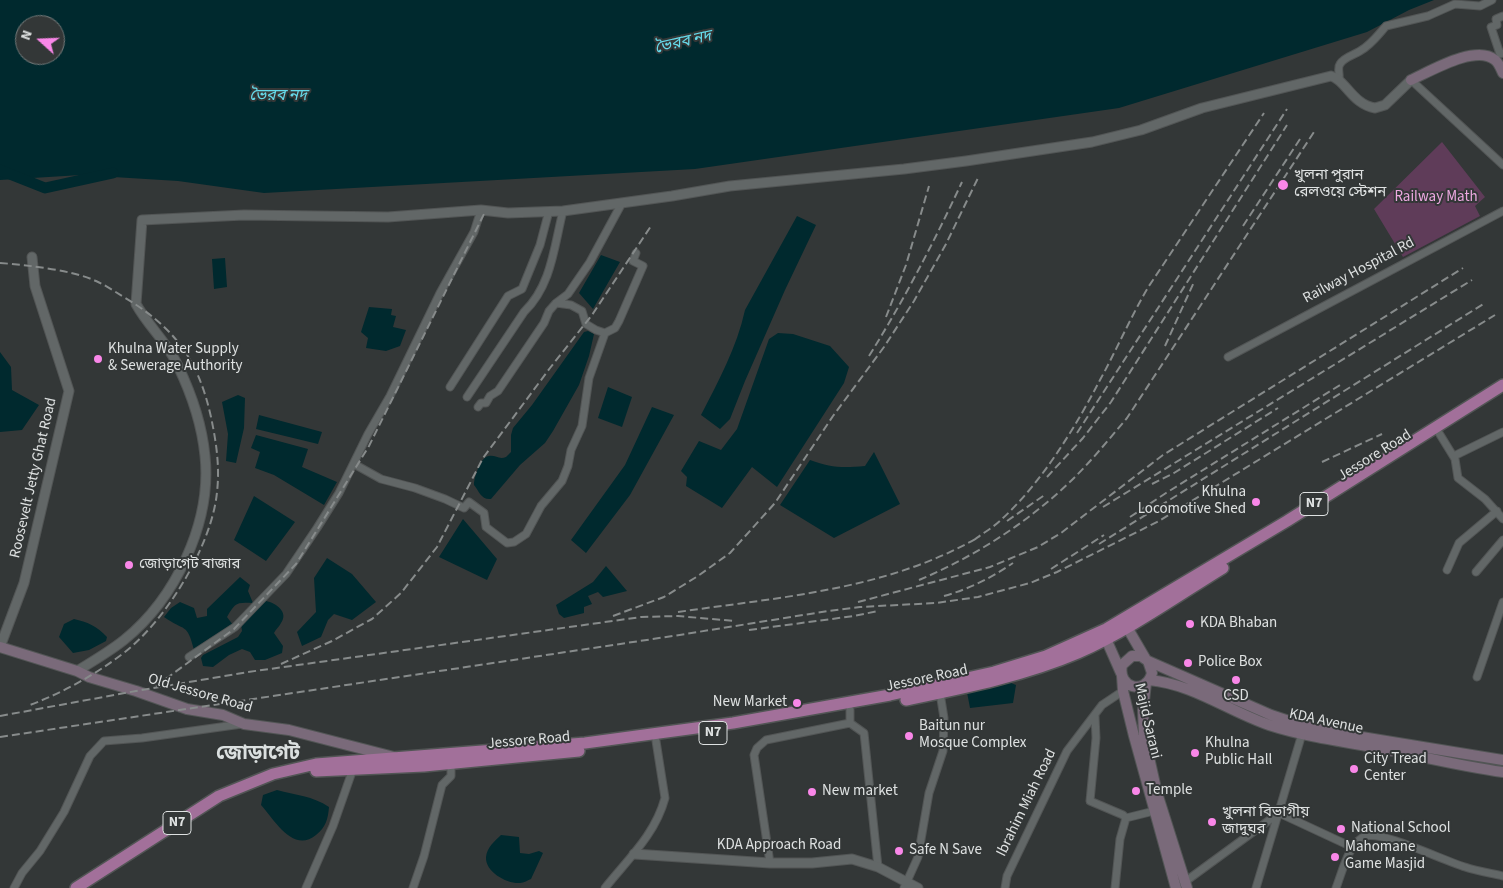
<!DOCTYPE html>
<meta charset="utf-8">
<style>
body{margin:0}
#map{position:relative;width:1503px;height:888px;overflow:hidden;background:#333737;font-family:"Source Sans 3",sans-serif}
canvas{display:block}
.north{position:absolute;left:15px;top:15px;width:50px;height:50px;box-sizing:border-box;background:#333737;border:1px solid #777b7b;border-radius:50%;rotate:290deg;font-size:14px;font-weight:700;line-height:20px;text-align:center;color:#dee1e1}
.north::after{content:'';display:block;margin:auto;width:18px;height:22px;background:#f987e8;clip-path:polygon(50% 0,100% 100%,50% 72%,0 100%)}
</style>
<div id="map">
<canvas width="1503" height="888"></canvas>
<div class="north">N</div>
</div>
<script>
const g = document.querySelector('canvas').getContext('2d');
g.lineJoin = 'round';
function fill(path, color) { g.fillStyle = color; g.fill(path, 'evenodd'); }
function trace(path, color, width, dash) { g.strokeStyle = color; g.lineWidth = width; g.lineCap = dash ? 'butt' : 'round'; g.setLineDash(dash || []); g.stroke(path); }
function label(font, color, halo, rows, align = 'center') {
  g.font = font + ' "Source Sans 3","Noto Sans Bengali",sans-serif'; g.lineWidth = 4; g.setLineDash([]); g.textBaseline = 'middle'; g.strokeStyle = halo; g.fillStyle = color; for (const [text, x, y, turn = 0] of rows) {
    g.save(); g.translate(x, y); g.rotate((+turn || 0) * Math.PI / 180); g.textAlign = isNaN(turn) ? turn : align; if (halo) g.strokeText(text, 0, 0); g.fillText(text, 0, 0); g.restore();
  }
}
const green = new Path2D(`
 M1442 142 1485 197 1475 206 1480 216 1403 257 1374 209Z`);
const water = new Path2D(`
 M0 0H1434L1409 10 1367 32 1119 108 695 169 264 193 178 181 81 175 0 180ZM25 25H55V55H25Z
 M797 216 816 225 785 290 745 381 730 419 720 429 701 415C718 382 737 347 745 310Z
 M601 255 620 262 593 309 579 293Z
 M225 258 227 287 214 289 212 259Z
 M369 307 392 309 391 315 396 316 393 327 406 330 400 346 386 351 366 348 368 338 361 332Z
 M588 331 594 334 589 356 579 385 553 431 545 443 520 465 491 499C481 500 479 491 474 485 474 477 481 456 489 456 496 455 499 460 506 457L511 452V435L513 428 532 405 584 332Z
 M778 333 793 334 830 346 849 367 844 383 777 487 752 467 722 508 686 486 687 477 681 471 699 441 721 450 737 429 769 339Z
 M0 352 11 367 12 390 39 405 22 430 0 432Z
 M608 387 632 397 622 427 598 418Z
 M238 395 245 398 244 428 236 463 226 461 228 434 222 402Z
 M652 407 674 415 630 495 586 553 571 540 625 465Z
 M259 415 322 432 318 444 256 429Z
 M256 435 308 449 302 467 337 482 324 505 274 475 255 468 260 452 251 448Z
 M874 452 900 504 834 538 780 505 810 460C831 468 843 468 865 466Z
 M254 496 295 522 266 561 234 540Z
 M463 519 497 559 487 580 439 557Z
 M327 558 352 574 376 602 352 620 334 614 328 620 321 637 302 646 297 632 316 612 314 578Z
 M606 566 627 591 603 597 598 592 588 596 592 604 584 607V613L564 618 559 614 556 605 593 582Z
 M240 577 250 585 248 591 253 603C236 602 235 603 227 617L233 625 194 650C187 622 185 632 164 617L171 608 180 602 194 608 197 618 207 616V609Z
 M266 601C276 603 289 612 281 623 279 627 276 629 274 633L283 646 282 653 265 660H255L250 652 242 649 229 655 213 667 203 666 201 658 203 655 238 637 242 631 241 624 261 603Z
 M74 619C87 622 97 626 107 637L106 641 89 650 73 653 59 637 64 624Z
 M999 678 1016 685 1013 703 970 708 966 687Z
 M277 790C295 795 313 796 329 807 328 819 326 827 316 835 293 854 274 819 261 805L263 795Z
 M501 835 519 837 520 853 529 854 539 851 543 853 531 879C528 880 524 883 520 883 507 884 485 872 486 857 487 847 495 841 501 835Z`);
const river = new Path2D(`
 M0 170 45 188 113 173`);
const minor = new Path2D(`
 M1503 16 1496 19 1497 25 1491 27 1500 54 1503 53
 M1339 79C1340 74 1337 68 1340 64 1344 57 1354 55 1360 51 1371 45 1378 35 1386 26L1428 16 1455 4 1480 6 1492 0
 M1411 80 1503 165
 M556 303 571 305 582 311 586 324 596 330 605 333
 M1228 357 1503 211
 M450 387 508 296 522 289 540 245 549 211
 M467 397 524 312C552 285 554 246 563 211
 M478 407 481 403H486L490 396 498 391 544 323 549 311 556 303 568 294 590 262 622 203
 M1439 433 1455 459 1458 478 1485 499 1503 519
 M1454 456 1503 432
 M354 464 381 479 415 488 445 499 464 508 469 502 484 513 486 527 507 543 514 542 526 534 541 506 562 481 568 466 571 450 582 426 589 378 605 333 615 328 619 321 643 266 633 261 636 253
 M1447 570 1459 543 1497 511
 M1476 572 1503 540
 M189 657 235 627 286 574 317 528 339 493 368 434 390 396 440 293 474 232 481 210
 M1477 677 1503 602
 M1095 716 1096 738 1090 801 1123 815 1126 818
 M850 723V710
 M770 863 754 755 757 748 766 740 850 723 864 733 878 867
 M1186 881 1279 813 1352 847
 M14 888 22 873 40 851 64 812 90 756 104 741 142 738 242 724
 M306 888 333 826 353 769
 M413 888 424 856 442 785 451 776V764
 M605 888C628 859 655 835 665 798L656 741
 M904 888 918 857 929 793 943 751 944 718 940 693
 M1005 888 1007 876 1067 751 1102 705 1123 691
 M1115 888 1120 839 1126 818 1154 811
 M1256 888 1302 734
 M1336 888C1342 873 1349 841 1366 836 1383 831 1444 861 1465 867 1477 871 1490 873 1503 876`);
const tertiary = new Path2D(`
 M0 647 24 583 69 391 35 286 32 257
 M77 671C93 661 109 652 124 640 175 599 212 523 205 456 202 425 192 395 178 366 168 343 148 326 136 304L142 220 244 215 388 217 481 210 508 213 563 211 672 196 730 186 904 169 966 161 1092 142 1141 130 1202 108 1331 76C1346 80 1352 104 1375 108L1385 105 1411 80
 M634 854 770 863H812L852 859 878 867 918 888`);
const secondary = new Path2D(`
 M1411 80C1431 71 1476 44 1495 60 1499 63 1501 69 1503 73
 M1124 622 1145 658
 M1106 639 1121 673
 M0 647 77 671 89 677 136 691 187 709 223 715 244 724 289 730 394 757
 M1148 661 1152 673C1146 696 1117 688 1122 665L1132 656H1141L1148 661 1271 715 1298 724 1331 732 1503 760
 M1122 676 1123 691 1134 736 1176 888
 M1149 680C1193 684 1228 711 1269 725 1303 736 1338 741 1373 747 1416 755 1459 766 1503 772
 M1146 683 1143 710 1144 735 1157 793 1187 888`);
const trunk = new Path2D(`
 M906 700C964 688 1024 676 1078 653 1128 631 1176 597 1223 568
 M316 771 424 766 579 751
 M76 888 219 796 273 774 316 764 585 743 733 723 890 695 994 672 1046 656 1106 629 1287 521 1503 385`);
const rail = new Path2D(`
 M1243 226 1302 136
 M0 263C27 265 72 270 96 281 105 285 114 291 122 296 173 326 198 358 211 417 216 441 220 466 217 492 212 545 167 619 125 652 95 675 64 692 30 705
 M886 317 906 265 929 186
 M1165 346 1194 282
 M869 356C904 300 934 242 962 182
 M1077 433 1287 109
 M1322 462 1382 434
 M1047 477 1083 438 1111 402 1287 125
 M1152 484 1174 473 1278 408
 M1103 507 1472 280
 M1130 517 1166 493 1340 385
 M1007 521 1046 494
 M974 540C983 533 994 527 1002 519 1042 482 1075 428 1100 380 1117 349 1131 316 1149 286L1264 113
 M1099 544 1485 303
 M1051 569 1104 535
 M919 580C976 556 1030 521 1074 478 1093 459 1110 438 1127 418L1314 132
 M944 596C969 589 991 578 1013 563
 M858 602 990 567 1038 547 1061 533 1163 455 1463 268
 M678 612C781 597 887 590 979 537
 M613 616 664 597 698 576 730 553 775 503 833 416 884 347 914 301 946 244 978 178
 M749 630 854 616 878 611
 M281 664 332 641 372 619 401 593 437 547 483 458 550 368 592 315 651 226
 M156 686 234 629 296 564 369 446 484 214
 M0 716 136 691 248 672 641 617 678 616 734 621
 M0 737 673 636 828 611 860 607 936 603 978 597 1000 591 1030 583 1057 572 1159 521 1495 315`);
const markers = [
 [1283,185,6,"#f987e8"],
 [98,359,5,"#f987e8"],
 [1256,502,5,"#f987e8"],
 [129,565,5,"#f987e8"],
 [1190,624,5,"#f987e8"],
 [1188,663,5,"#f987e8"],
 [1236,680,5,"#f987e8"],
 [797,703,5,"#f987e8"],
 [909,736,5,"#f987e8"],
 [1195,753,5,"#f987e8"],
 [1354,769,5,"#f987e8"],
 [1136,791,5,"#f987e8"],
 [812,792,5,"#f987e8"],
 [1212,822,5,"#f987e8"],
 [1341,829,5,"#f987e8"],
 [899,851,5,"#f987e8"],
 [1335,857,5,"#f987e8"]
];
const shields = [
 [1314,504,28],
 [713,733,28],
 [177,823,28]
];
const shieldNames = [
 ["N7",1314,504],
 ["N7",713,733],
 ["N7",177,823]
];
const poiNames = [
 ["খুলনা পুরান",1294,176],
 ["রেলওয়ে স্টেশন",1294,193],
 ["Khulna Water Supply",108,350],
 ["& Sewerage Authority",108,367],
 ["Khulna",1246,493,"right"],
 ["Locomotive Shed",1246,510,"right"],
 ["জোড়াগেট বাজার",139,565],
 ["KDA Bhaban",1200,624],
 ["Police Box",1198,663],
 ["CSD",1236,697,"center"],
 ["New Market",787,703,"right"],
 ["Baitun nur",919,727],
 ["Mosque Complex",919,744],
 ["Khulna",1205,744],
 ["Public Hall",1205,761],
 ["City Tread",1364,760],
 ["Center",1364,777],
 ["Temple",1146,791],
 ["New market",822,792],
 ["খুলনা বিভাগীয়",1222,813],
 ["জাদুঘর",1222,830],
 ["National School",1351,829],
 ["Mahomane",1345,848],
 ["Game Masjid",1345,865],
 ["Safe N Save",909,851]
];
const parkNames = [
 ["Railway Math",1436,198]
];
const streetNames = [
 ["Railway Hospital Rd",1359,271,-28],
 ["Jessore Road",1375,456,-32],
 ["Roosevelt Jetty Ghat Road",34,478,-77],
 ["Jessore Road",927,679,-12],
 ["Old Jessore Road",200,694,16],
 ["Majid Sarani",1147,721,77],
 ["KDA Avenue",1326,722,12],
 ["Jessore Road",529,741,-5],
 ["Ibrahim Miah Road",1027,803,-64],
 ["KDA Approach Road",779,846]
];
const waterNames = [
 ["ভৈরব নদ",683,43,-13],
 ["ভৈরব নদ",278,96]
];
const districtNames = [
 ["জোড়াগেট",258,755]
];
fill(green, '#5f3c59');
fill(water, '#00292e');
trace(river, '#00292e', 11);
trace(minor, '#525555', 9);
trace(tertiary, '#525555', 11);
trace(secondary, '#525555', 12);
trace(trunk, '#525555', 14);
trace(minor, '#626767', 7);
trace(tertiary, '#626767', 9);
trace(secondary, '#7a6a7a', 10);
trace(trunk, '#a2709a', 11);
trace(rail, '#878b8b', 2, [8, 4]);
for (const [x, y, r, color] of markers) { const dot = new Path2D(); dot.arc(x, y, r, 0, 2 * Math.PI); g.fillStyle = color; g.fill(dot); trace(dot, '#333737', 2); }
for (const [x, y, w] of shields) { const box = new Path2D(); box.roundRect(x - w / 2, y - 11.5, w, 23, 4); g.fillStyle = '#333737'; g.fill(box); trace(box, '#dee1e1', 1); }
label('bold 14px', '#dee1e1', null, shieldNames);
label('15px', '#dee1e1', '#333737', poiNames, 'left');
label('15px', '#eca8e0', '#333737', parkNames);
label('15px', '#dee1e1', '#333737', streetNames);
label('italic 16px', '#66daea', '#333737', waterNames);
label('bold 20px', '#dbe0e0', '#333737', districtNames);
</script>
